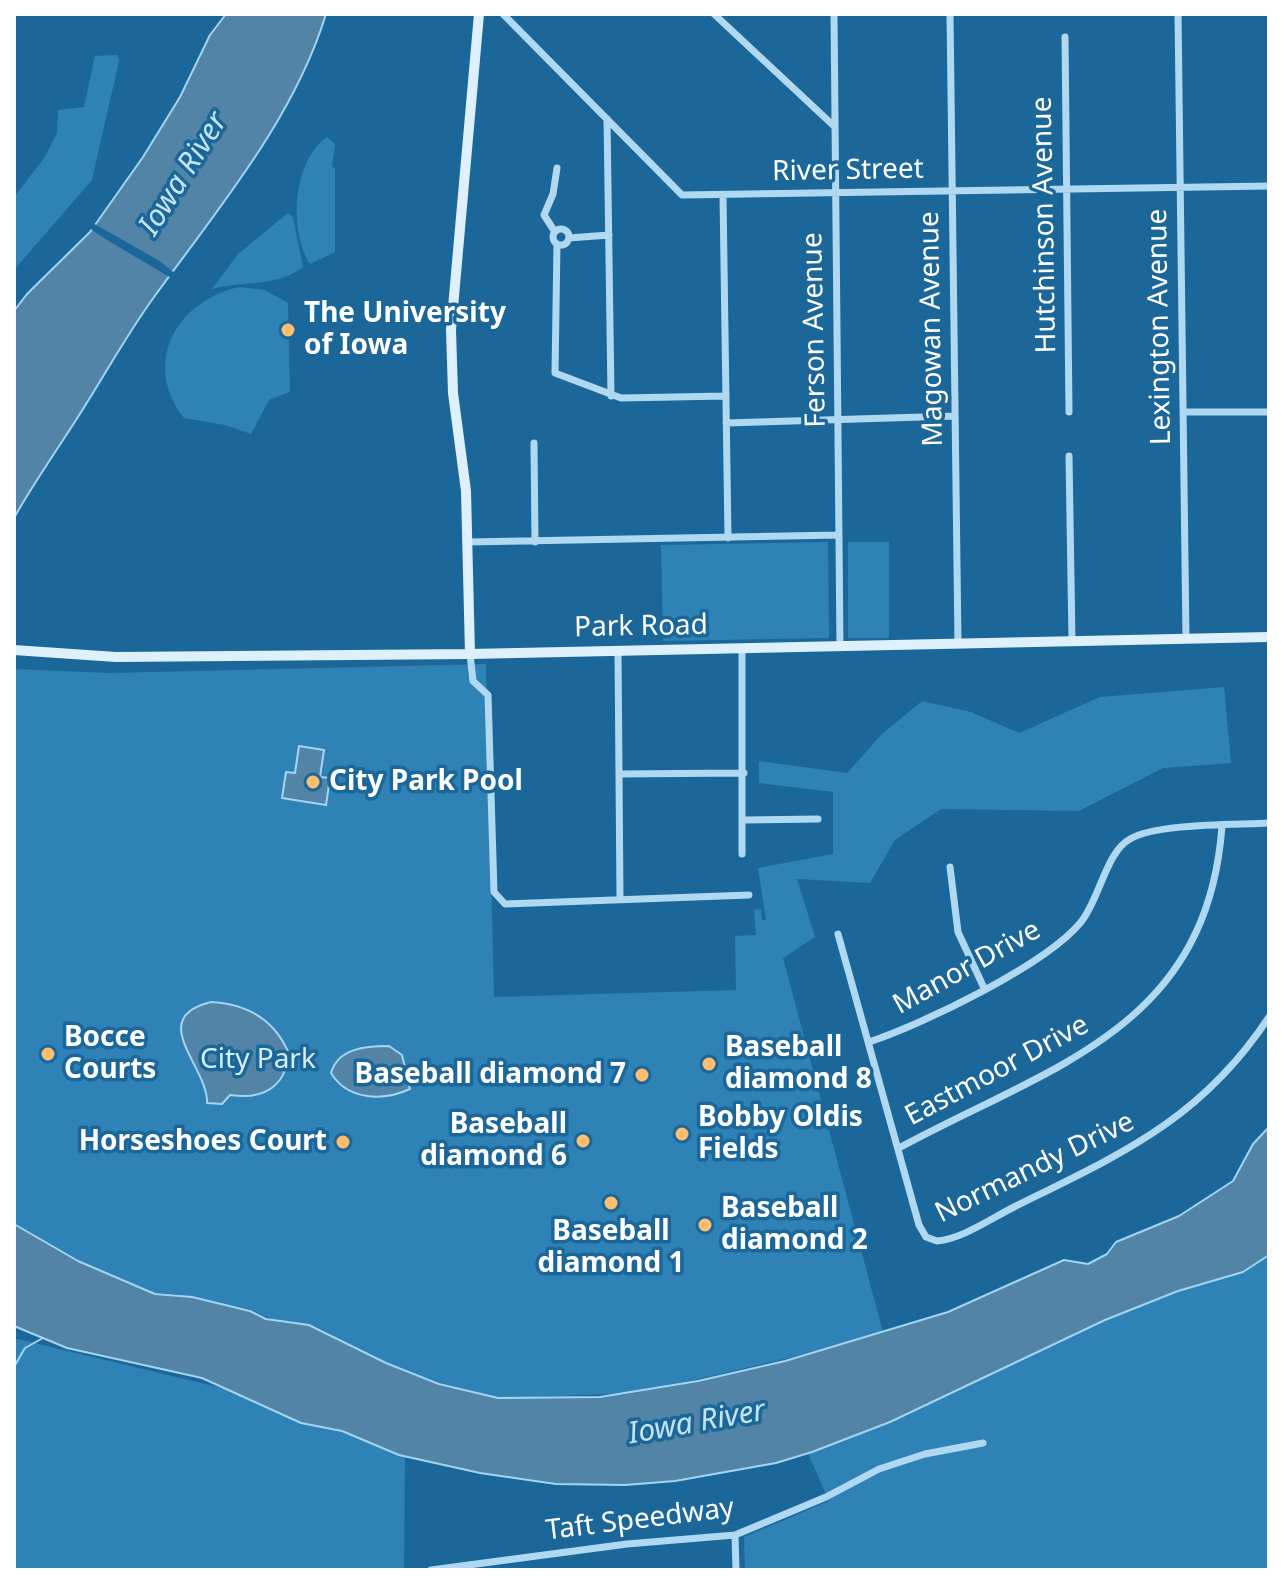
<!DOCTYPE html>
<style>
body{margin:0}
#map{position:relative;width:1283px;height:1584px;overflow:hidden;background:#1b6799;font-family:"Noto Sans",sans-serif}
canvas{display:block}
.frame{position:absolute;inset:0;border:16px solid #fff;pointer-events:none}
</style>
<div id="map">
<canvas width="1283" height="1584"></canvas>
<div class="frame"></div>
</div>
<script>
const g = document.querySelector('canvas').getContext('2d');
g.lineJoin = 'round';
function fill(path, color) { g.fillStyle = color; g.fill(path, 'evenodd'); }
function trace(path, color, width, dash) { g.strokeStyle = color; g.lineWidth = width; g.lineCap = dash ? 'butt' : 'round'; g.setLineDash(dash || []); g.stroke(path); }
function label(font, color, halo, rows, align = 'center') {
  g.font = font + ' "Noto Sans",sans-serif'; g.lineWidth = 7; g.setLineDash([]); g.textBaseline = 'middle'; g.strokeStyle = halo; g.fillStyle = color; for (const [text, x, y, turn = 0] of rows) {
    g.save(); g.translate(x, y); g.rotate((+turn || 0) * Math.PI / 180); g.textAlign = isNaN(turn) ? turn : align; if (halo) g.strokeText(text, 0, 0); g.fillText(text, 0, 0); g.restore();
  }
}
const green = new Path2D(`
 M117 55 119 61 92 180 14 270V197L45 157 57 133 58 110 84 107 95 56Z
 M327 137 335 144 332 167 335 168V252L310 264C289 232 292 161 327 137Z
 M288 213 293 217 303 267C277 288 243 280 212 289L238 254Z
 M239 287 265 290 288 303 290 392 269 400 251 434 225 425 184 418C141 362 177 301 239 287Z
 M828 542 829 638 663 641 661 545Z
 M889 542V638H848V542Z
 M486 664 494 997 736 990 735 936 756 935 754 910 761 909 762 920H766L758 868 833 854V792L759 783V761L847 773 882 734 922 701 971 712 1019 733 1100 697 1224 687 1231 763 1163 768 1079 811 941 809 895 840 870 883 797 879 815 937 783 958 883 1332 789 1358 638 1393 499 1398 441 1383 384 1361 315 1326 279 1322 249 1309 175 1294 155 1293 77 1260 14 1224V669L110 673Z
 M1269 1249V1570H745L744 1537 829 1501 806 1449Z
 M14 1338 230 1390 405 1456 404 1568 14 1570Z`);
const water = new Path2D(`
 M226 14H326C294 119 217 210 154 297 125 337 102 380 76 420 55 453 33 484 14 518V311L27 294 90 232 143 157 180 97 210 35Z
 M299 746 324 750 320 777 330 778 326 805 282 798 286 772 295 773Z
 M211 1002C248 1004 275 1020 289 1054 285 1088 262 1100 230 1095L222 1104 207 1103C209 1068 145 1018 211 1002Z
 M389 1046 402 1055 410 1089C384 1101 348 1101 331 1073 338 1048 366 1046 389 1046Z
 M1269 1127V1255L1243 1272 1178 1291 1105 1320 890 1422 812 1452 776 1463 675 1481 625 1485 556 1484 480 1473 399 1455 342 1431 301 1423 202 1378 67 1348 14 1326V1224L78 1261 155 1294 192 1297 250 1311 266 1319 309 1325 386 1363 439 1384 498 1398 600 1397 698 1381 785 1361 948 1312 1064 1260 1088 1264 1107 1254 1116 1242 1179 1216 1233 1181 1253 1144Z`);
const pier = new Path2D(`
 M91 222 158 260 176 274 173 279 107 240 88 227Z`);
const stream = new Path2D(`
 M14 1367 25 1348 43 1338`);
const street = new Path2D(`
 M503 14 682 195 1269 186
 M714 14 835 127
 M834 14 840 646
 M950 14 958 643
 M1178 14 1186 639
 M1065 37 1069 412
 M607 119 611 396
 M723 195 728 538
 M553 237a8 8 0 1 1 16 0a8 8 0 1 1-16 0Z
 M555 232 544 215 553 194 557 168
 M569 238 609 235
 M557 244 555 373 621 398 726 396
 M1183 412H1269
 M726 423 955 416
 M534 443 535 542
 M1069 456 1072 641
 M468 542 839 535
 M742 649V854
 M618 651 620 898
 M470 654 473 681 488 695 494 892 505 904 749 895
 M619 774 744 773
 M744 820 818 819
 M950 867 958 932 984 988
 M838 934 919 1225 926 1237 937 1241C962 1239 992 1218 1014 1207 1121 1154 1201 1120 1269 1017
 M869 1042C923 1024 1046 965 1081 922 1100 898 1106 852 1130 839 1157 823 1235 825 1269 823
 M899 1148C1050 1066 1207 1030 1222 826
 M735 1535 736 1570
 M431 1570 627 1544 735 1535 826 1497 879 1469 925 1454 983 1443`);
const secondary = new Path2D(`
 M14 650 116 657 470 654 1269 637
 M470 654 466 491 453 393 451 330 479 14`);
const markers = [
 [288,330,8,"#ffbe6f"],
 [313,782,8,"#ffbe6f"],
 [48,1054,8,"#ffbe6f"],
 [709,1064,8,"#ffbe6f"],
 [642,1075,8,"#ffbe6f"],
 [682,1134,8,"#ffbe6f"],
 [583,1141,8,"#ffbe6f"],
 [343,1142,8,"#ffbe6f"],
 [611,1203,8,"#ffbe6f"],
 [705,1225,8,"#ffbe6f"]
];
const streetNames = [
 ["River Street",848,171,-1],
 ["Hutchinson Avenue",1045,225,-91],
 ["Lexington Avenue",1160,327,-91],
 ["Magowan Avenue",932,329,-91],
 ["Ferson Avenue",815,330,-91],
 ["Park Road",641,627,-1],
 ["Manor Drive",967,968,-29],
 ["Eastmoor Drive",997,1071,-28],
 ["Normandy Drive",1035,1168,-26],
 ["Taft Speedway",640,1520,-7]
];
const poiNames = [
 ["The University",304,314],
 ["of Iowa",304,346],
 ["City Park Pool",329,782],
 ["Bocce",64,1038],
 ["Courts",64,1070],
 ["Baseball",725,1048],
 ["diamond 8",725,1080],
 ["Baseball diamond 7",626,1075,"right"],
 ["Bobby Oldis",698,1118],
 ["Fields",698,1150],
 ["Baseball",567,1125,"right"],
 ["diamond 6",567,1157,"right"],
 ["Horseshoes Court",327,1142,"right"],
 ["Baseball",721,1209],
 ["diamond 2",721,1241],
 ["Baseball",611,1232,"center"],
 ["diamond 1",611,1264,"center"]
];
const parkNames = [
 ["City Park",258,1060]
];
const waterNames = [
 ["Iowa River",184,174,-58],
 ["Iowa River",697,1423,-10]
];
fill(green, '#2f82b6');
fill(water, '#5184a6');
trace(water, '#a3d5f2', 2);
fill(pier, '#1b6799');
trace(stream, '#a3d5f2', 2);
trace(street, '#b0d8f0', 7);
trace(secondary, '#def0fb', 10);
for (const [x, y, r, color] of markers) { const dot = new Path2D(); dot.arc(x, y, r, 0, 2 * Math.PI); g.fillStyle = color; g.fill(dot); trace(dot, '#1b6799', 3); }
label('28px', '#fff', '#1b6799', streetNames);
label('bold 28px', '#fff', '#1b6799', poiNames, 'left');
label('28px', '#d7eefb', '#1b6799', parkNames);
label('italic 30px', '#c4e4f8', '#1b6799', waterNames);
</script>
